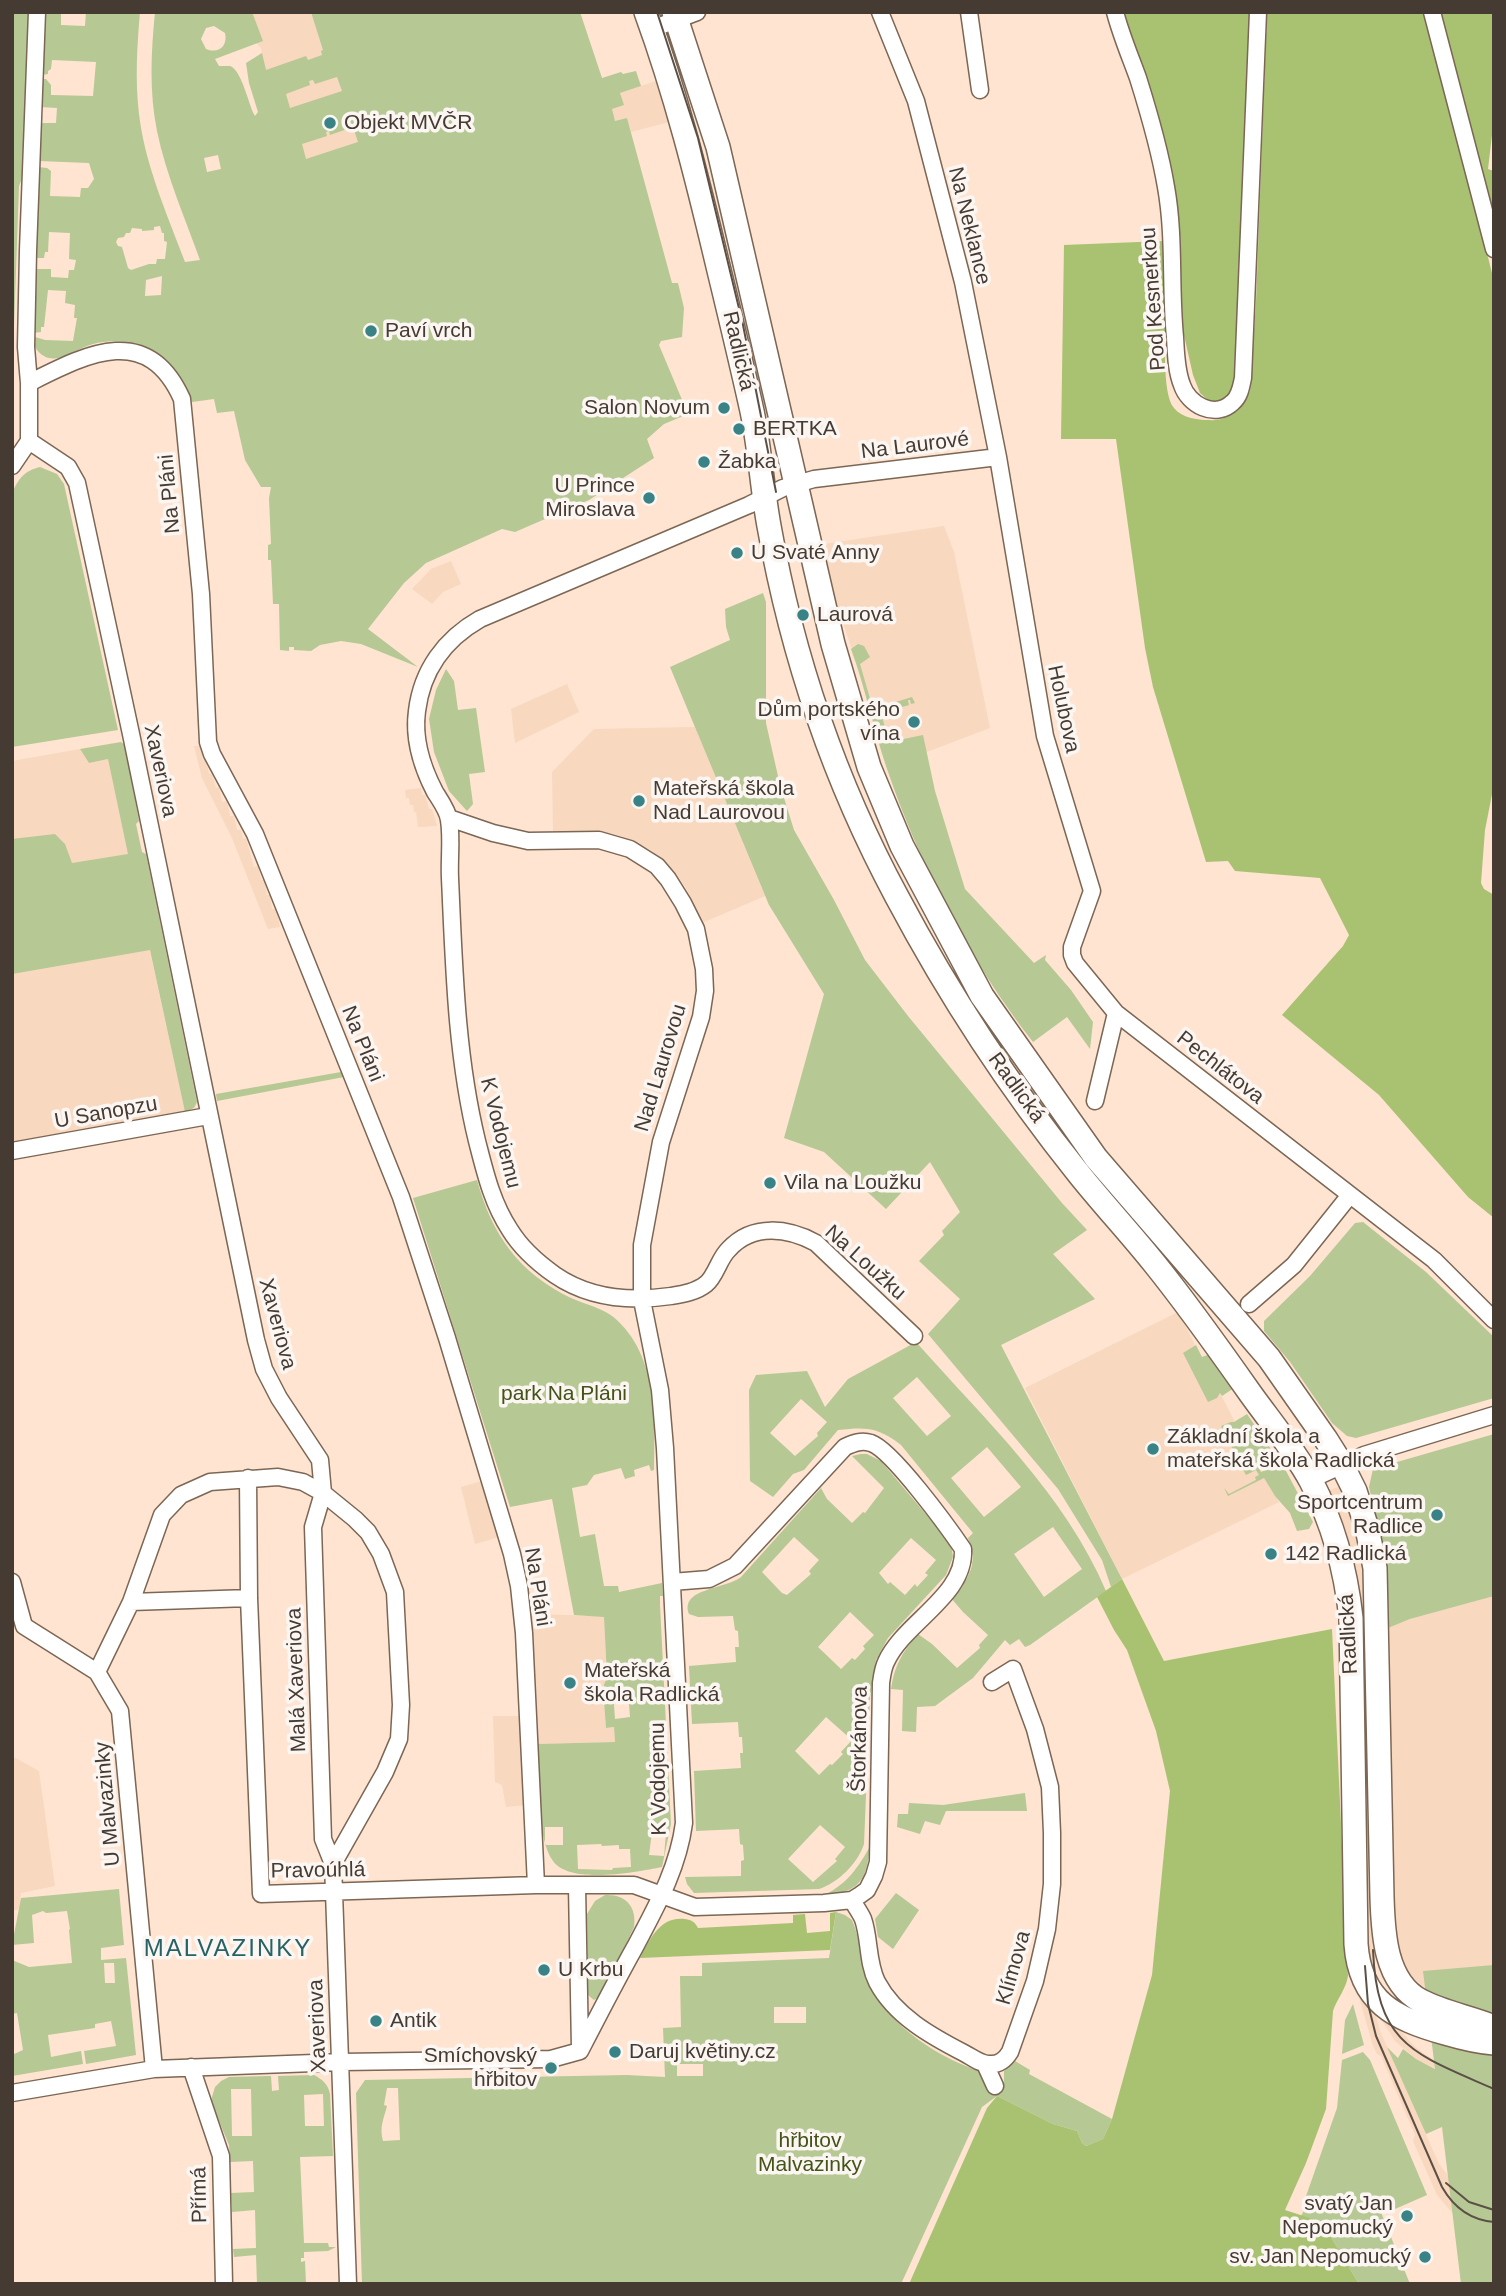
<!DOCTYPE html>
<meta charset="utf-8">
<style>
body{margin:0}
#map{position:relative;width:1506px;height:2296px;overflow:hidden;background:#fee4d1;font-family:Helvetica,sans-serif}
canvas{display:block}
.frame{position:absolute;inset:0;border:14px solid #453b33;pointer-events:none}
</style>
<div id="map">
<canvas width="1506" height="2296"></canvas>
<div class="frame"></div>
</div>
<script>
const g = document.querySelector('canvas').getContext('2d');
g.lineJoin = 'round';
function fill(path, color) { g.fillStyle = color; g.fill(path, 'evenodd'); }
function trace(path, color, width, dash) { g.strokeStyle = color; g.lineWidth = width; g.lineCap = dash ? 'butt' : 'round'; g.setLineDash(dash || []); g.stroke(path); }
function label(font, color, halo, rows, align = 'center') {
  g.font = font + ' Helvetica,sans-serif'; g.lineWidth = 7; g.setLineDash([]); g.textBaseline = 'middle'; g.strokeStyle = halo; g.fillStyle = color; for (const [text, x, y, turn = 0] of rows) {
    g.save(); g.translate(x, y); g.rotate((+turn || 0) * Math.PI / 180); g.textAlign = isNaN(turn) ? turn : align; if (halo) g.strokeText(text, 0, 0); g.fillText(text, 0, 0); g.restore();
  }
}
const built = new Path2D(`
 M225 12H352L406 171 297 206 251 68 262 53 261 48Z
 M662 79 677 120 631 132 627 118 615 121 611 108 623 105 620 93Z
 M944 526 954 552 990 728 924 753 889 760 817 545Z
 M451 561 461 584 443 592 432 604 412 589 431 569Z
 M567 684 579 712 515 743 511 709Z
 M695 727 765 896 702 923 686 888 673 870 651 850 624 837 610 833 553 831 552 772 594 729Z
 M194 746H200L203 760H206L209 774H212L216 788 219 787 222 802 227 801 230 816H234L237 830H241L243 839 246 838 254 867 258 866 261 880H265L267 895H270L272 909H276L280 927 268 929 232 838 202 778Z
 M80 749 89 763 108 759 185 1112 12 1144V761Z
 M421 788 422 795H425L429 809H432L437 826 418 827 416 812H414L413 805H410L409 798H406L405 790Z
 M1178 1312 1264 1478 1279 1502 1122 1579 1025 1388Z
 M482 1481 499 1537 475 1544 461 1487Z
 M1343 1485 1365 1544 1378 1954 1372 1960H1366L1357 1624 1328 1491Z
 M1494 1596V2006L1426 1989 1414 1978 1404 1965 1399 1951 1393 1893 1388 1628 1410 1619Z
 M531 1614 604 1616 607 1676 603 1688 606 1728 614 1727 615 1742 538 1744Z
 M493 1716H522L526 1805 506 1807 502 1785 495 1782Z
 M12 1756 39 1771 55 1886 21 1893 19 1909 17 1910H12Z
 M1364 1994 1373 2003 1380 2031 1439 2164 1449 2177 1454 2215 1437 2195 1413 2141 1415 2135 1381 2056 1377 2054 1373 2046 1359 1997Z
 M1379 2016 1397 2026 1412 2044 1423 2053 1488 2093 1416 2059 1395 2041Z`);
const green = new Path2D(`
 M12 12H28L23 176 19 186 12 383Z
 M44 12H61V25L85 26 86 12H140C137 46 135 80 139 114 145 165 167 214 185 262L200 260C185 218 166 175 157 131 149 92 151 52 155 12H252L263 41 215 59 219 66C220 66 229 66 230 66 242 70 249 107 255 116L258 112 249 83 246 63 262 53 266 70 306 56 308 60 322 55 321 51 323 50 311 12H580L602 78 621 72 623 74 636 71 641 86 620 93 624 105 612 109 615 121 627 118 672 283H678L684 308 682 337 661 341 659 345 688 414 664 424 647 439 654 458 589 500 515 532 502 529 426 563 404 583 368 629 418 667 361 644 341 641 320 645 311 651 294 650V647H289V651L280 650 279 604H273L271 560H268V545L271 544 269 498 271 487H261L245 460 234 411 217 413 214 399 192 402C177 362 138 332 93 344 81 347 69 356 58 358 43 361 33 349 32 336L45 340 73 341 77 318H74L75 305 65 303 66 291 48 290 44 327H41V332L33 333 35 269H51V277L68 278 69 270H74L76 260 69 259 70 233 49 232 48 252H45L44 258H35L38 167 47 168 51 171 50 196 80 197 81 188H88L94 179 89 163 39 161 40 123H56L57 108 40 107 41 79H46L51 85V95L93 96 96 62 52 60 51 69 48 71V74L42 75ZM214 26 225 33C228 46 219 54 206 49L201 39 206 28ZM337 77 342 91 290 108 286 94 310 85 309 81 313 80 315 84ZM353 127 358 142 306 159 302 144 327 136 326 132 329 131 330 135ZM218 155 221 169 207 172 204 158ZM160 226 162 233H164V241L167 242 165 259H157L156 264H149L131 270 128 268 122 247 118 246 116 242 118 238 124 237 126 233H130L132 228 142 229V231L154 230V227ZM162 276 161 295 145 296 146 280Z
 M40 467 57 474 64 484 118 730 12 747V493C19 478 24 471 40 467Z
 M763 593 766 602V723L780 785 794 830 834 900 865 960 908 1016 1062 1203 1087 1230 1053 1254 1095 1299 1001 1345 1122 1579 1111 1587 1102 1560 1058 1489 928 1334 960 1299 919 1261 944 1235 942 1231 960 1212 930 1162 886 1209 824 1152 784 1138 824 994 769 905 670 667 730 640 726 627 725 609Z
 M858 644 864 646 870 657 860 664 873 709 912 697 915 703 911 704 910 700H908L909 705 881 713 889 742 923 735 935 791 965 889 1034 963 1046 955 1045 960 1071 990 1093 1022 1090 1049 1067 1017 1033 1042C969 960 919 864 886 766 873 727 865 687 851 649Z
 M446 669 454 681 458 710 476 708 485 772 469 774 473 804 467 811 449 791 434 752 429 719 436 690Z
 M121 742 125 745 139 821 136 824 142 852 146 854 197 1102 194 1108 185 1112 150 950 12 974V839L55 834 65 844 72 863 128 854 108 759 89 763 80 749Z
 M341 1072 344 1077 217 1101 216 1094Z
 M477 1180C492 1235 519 1273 571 1298 587 1305 607 1309 619 1322 657 1359 655 1420 654 1470L651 1471 649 1465 634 1470 635 1476 625 1479 621 1468 594 1475 587 1485 572 1488 580 1537 595 1534 604 1586H618L619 1592 662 1583 663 1596H660V1605L671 1824 662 1867C637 1872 570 1885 553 1861 536 1838 539 1774 538 1744L615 1742 614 1727 606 1728 603 1688 607 1676 604 1617 574 1615 552 1499 510 1507 413 1198ZM628 1690 630 1717 615 1719 613 1692ZM563 1827V1845H545V1827ZM652 1832 666 1833 664 1856 649 1855ZM601 1844 602 1846 619 1845V1849H630L631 1867 613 1868 612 1870 578 1869 577 1845Z
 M1363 1222 1426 1272 1494 1337V1398L1356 1438 1347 1436 1332 1423 1290 1362 1264 1331V1321L1310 1276 1355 1223Z
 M916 1342C985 1420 1065 1494 1106 1591L1030 1645 1025 1647 1019 1639 1010 1645 1005 1640 973 1678 935 1706 917 1707 916 1732 902 1731 903 1690 891 1689C894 1666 903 1651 918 1634L932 1644 957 1668 980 1648 979 1645 988 1635 963 1612 951 1598C969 1577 979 1566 968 1538L973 1533 901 1445C878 1427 866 1427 838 1430L804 1470 793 1474 773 1497 750 1481 749 1390 756 1375 807 1371 825 1407 848 1379ZM917 1377 951 1416 927 1436 893 1398ZM801 1399 827 1422 817 1433 818 1436 795 1456 770 1433ZM987 1447 1021 1487 984 1517 951 1478ZM1053 1527 1082 1569 1044 1597 1014 1554Z
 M1196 1345 1202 1357 1210 1354 1234 1388 1222 1396 1220 1393 1217 1398 1208 1402 1183 1353Z
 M1247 1414 1273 1452 1271 1459 1259 1468 1261 1472 1280 1464 1285 1469 1313 1522 1309 1529 1297 1531 1290 1513 1275 1496 1264 1478 1228 1496 1224 1488 1229 1494 1256 1480 1255 1477 1259 1475 1256 1470 1246 1475 1221 1426 1231 1422H1234Z
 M1494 1434V1596L1410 1619 1388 1628 1386 1560 1369 1487 1373 1469Z
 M861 1454H867L881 1461 951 1544 953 1557 946 1575 888 1638 876 1660 870 1697 864 1844C858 1863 838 1883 819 1889L694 1893 687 1884 685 1877 741 1876V1861L744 1860 743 1845 740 1844 739 1829 696 1831 694 1771 741 1768 740 1753H743L742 1737H739L738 1722 692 1724 689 1666 736 1662 735 1647H739L738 1631 735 1630 733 1616 698 1617 689 1614C680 1588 724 1590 741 1577L821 1488 827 1499 852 1523 863 1512 865 1513 884 1488 852 1456ZM794 1537 819 1560 809 1571 811 1574 787 1595 782 1593 762 1572ZM911 1538 936 1560 925 1573 928 1575 917 1587 915 1584 905 1595 890 1582 888 1584 879 1573ZM850 1612 874 1635 863 1646 865 1649 855 1660 852 1658 841 1669 818 1647ZM826 1717 852 1740 841 1752 843 1754 832 1765 830 1764 819 1775 795 1751ZM820 1825 845 1847 835 1859 837 1861 813 1882 788 1859Z
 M1025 1793 1027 1811H946L940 1825 925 1821 920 1834 897 1827 898 1814H908L909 1803 943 1805Z
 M870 1846C867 1880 859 1893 824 1895 846 1885 859 1867 870 1846Z
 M119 1889 124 1945 101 1948V1960L126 1958 136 2055 86 2064 84 2051 116 2046 111 2021 95 2024V2028L48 2035 51 2057 81 2051 83 2064 12 2076V2055L23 2050 17 2013 12 2014V1960L29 1967 72 1963 69 1930 70 1929 67 1911 46 1913 43 1911 32 1915 34 1943 12 1945 21 1898ZM114 1963 115 1983H105L104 1963Z
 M896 1893 919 1910 893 1949 878 1937 875 1919Z
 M605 1895C626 1894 637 1907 634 1927L601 1996 594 2000 588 1995 587 1914 595 1901Z
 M836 1912 845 1915 852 1920C861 1940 861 1963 870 1983 888 2026 940 2059 983 2072L990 2087 1004 2084V2071L1015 2061 1030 2070 1029 2074 1112 2119 1103 2139 1086 2146 1082 2143 1077 2131 1053 2124 997 2096 982 2107 901 2284H362L356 2093 365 2080 627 2075 665 2077 663 2028 681 2027 680 1976H702V1963L829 1958ZM806 2007V2023H774V2007ZM677 2064H703V2076H677ZM387 2088H398L400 2140 383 2141C379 2127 384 2118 387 2106L384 2105Z
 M1494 1965V2284H1461L1442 2127 1426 2134 1387 2047 1398 2058 1403 2049 1416 2059 1435 2069 1423 1971Z
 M1353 2004 1364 2045 1342 2054 1345 2020Z
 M1363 2052 1370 2060 1427 2195 1395 2209 1378 2205 1410 2284H1359L1322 2222 1301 2216 1306 2207 1305 2199 1337 2108 1342 2060Z
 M314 2075C323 2080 328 2084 330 2094L333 2156 300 2157 304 2243H328L329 2247H336L328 2251 304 2252V2258H301V2262L305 2261 306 2284H257L256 2255 234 2257 233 2249 256 2248 255 2210 232 2212 231 2193 254 2192 253 2161 230 2162 229 2145 212 2104V2097L215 2087 221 2081 229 2077 271 2076 272 2091 279 2090 278 2076ZM231 2089H251L252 2136H232ZM323 2094 324 2126H305L304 2095Z`);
const forest = new Path2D(`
 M1122 12H1252L1237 382 1233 392 1226 399 1218 402H1210L1200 393 1193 375 1179 313 1178 248Z
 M1267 12H1426L1494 281V784L1485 830 1481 883 1484 889 1494 895V1218L1468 1197 1379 1095 1282 1015 1343 946 1349 935 1320 878 1235 871 1228 861 1206 862 1153 687 1145 648 1116 439H1061L1064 245 1163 241C1164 265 1167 288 1166 312 1166 332 1161 393 1174 408 1182 418 1197 420 1209 420 1229 422 1241 408 1250 391L1256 302Z
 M1439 12H1494V118L1488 169 1494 171V218Z
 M1122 1579 1164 1661 1332 1629 1348 1976C1346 1989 1337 1999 1333 2011L1326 2109 1306 2163 1285 2210 1322 2222 1359 2284H909L987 2108 997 2096 1053 2124 1077 2131 1082 2143 1086 2146 1103 2139 1112 2119 1152 1975 1170 1791 1156 1731 1127 1650 1114 1630 1097 1597Z
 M836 1912 830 1950 640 1958C650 1939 660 1916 685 1919 692 1920 695 1922 698 1928L793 1923V1915L805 1914 807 1933 830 1931V1913Z`);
const minor = new Path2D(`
 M880 12 916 101 963 282 998 457 1045 736 1092 891 1072 947V955L1075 963 1116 1013 1434 1260 1494 1320
 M969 12 980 90
 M1115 12C1121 35 1130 56 1138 78 1149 113 1160 151 1166 187 1175 237 1170 287 1175 337 1176 353 1176 370 1182 385 1188 404 1215 420 1233 402 1240 396 1241 387 1243 378L1258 12
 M1432 12 1494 249
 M652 29 697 12
 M29 383C85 355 147 321 182 399L201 594 208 742 212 754 255 834 401 1197 447 1338 512 1554 519 1586 524 1633 536 1885
 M29 441 68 467 77 483 131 734 256 1340 264 1369 279 1398 320 1460 323 1493 355 1519 368 1532 381 1554 395 1592 401 1705 399 1739 385 1772 333 1864 348 2284
 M12 466 29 441V383L26 347 28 251 37 12
 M449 818 493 833 528 841 599 840 630 849 657 866 668 879 683 903 696 929 704 969 705 991 701 1017 661 1142 642 1245V1300L660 1390 665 1448 684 1823C678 1869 656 1907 635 1947 616 1981 598 2016 580 2051
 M1095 1101 1116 1013
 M12 1151 208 1116
 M1249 1304 1294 1265 1350 1195
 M914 1336 816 1243C788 1228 753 1223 729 1249 719 1258 716 1276 706 1284 696 1292 683 1294 671 1296 630 1302 590 1299 555 1275 538 1263 521 1248 510 1230 492 1203 485 1172 477 1141 456 1055 454 966 450 878 449 859 452 839 449 820 448 811 440 800 435 792 422 767 413 740 417 711 422 670 445 639 480 619L749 505 783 488 814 479 998 457
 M248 1478 249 1598 261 1894 536 1885H634L695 1907 824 1903 852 1900 860 1895 867 1890 874 1876 878 1862 881 1683C882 1676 883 1668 886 1662 904 1622 966 1596 963 1549 948 1527 892 1450 871 1443 861 1440 854 1443 845 1447L735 1566 709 1579 672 1582
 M1310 1480 1364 1455 1494 1415
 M12 1582 24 1626 97 1672 120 1711 154 2069
 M131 1602 249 1598
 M97 1672 131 1602 162 1515 181 1495 210 1482 278 1477 303 1482 323 1493 313 1527 323 1839 333 1864
 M577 1886 580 2049
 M852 1900C855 1906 860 1912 863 1919 870 1939 867 1962 877 1982 895 2016 931 2036 964 2053 972 2057 980 2064 989 2064 999 2065 1005 2060 1010 2052L1035 1981 1047 1929 1052 1884V1833L1050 1787 1035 1729 1013 1669 992 1682
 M985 2064 995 2086
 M191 2067 221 2156 224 2284
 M12 2093 154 2069 341 2062 551 2059 580 2051`);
const secondary = new Path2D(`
 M646 12C676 94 697 178 717 262 729 312 741 361 752 411 760 449 762 488 769 526 792 655 835 782 897 897 949 995 1010 1088 1079 1174 1103 1204 1130 1233 1154 1263 1188 1305 1219 1349 1250 1393 1270 1421 1295 1451 1311 1481 1333 1523 1346 1572 1351 1618L1356 1944C1360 2002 1395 2019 1445 2033 1462 2038 1477 2042 1494 2043
 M674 12 718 147 833 644 869 767 902 846 982 996 1096 1158 1269 1358 1325 1438 1342 1465 1355 1491 1367 1528 1375 1568 1382 1897C1383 1933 1385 1982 1421 2001 1444 2013 1470 2017 1494 2027`);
const tram = new Path2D(`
 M657 12 698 138 743 325 776 492
 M1373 1950C1377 2046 1415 2054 1494 2089
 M1365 1966 1368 2004 1376 2036 1442 2187C1454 2208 1470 2220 1494 2222
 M1446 2183 1469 2202 1494 2210`);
const markers = [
 [330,123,7,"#398285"],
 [371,331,7,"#398285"],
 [724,408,7,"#398285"],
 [739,429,7,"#398285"],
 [704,462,7,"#398285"],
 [649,498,7,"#398285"],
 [737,553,7,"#398285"],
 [803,615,7,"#398285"],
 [914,722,7,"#398285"],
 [639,801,7,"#398285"],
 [770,1183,7,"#398285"],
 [1153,1449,7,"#398285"],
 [1437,1515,7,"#398285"],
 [1271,1554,7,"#398285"],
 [570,1683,7,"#398285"],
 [544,1970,7,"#398285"],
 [376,2021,7,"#398285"],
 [615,2052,7,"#398285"],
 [551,2068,7,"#398285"],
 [1407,2216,7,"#398285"],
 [1425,2257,7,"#398285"]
];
const poiNames = [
 ["Objekt MVČR",344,123],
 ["Paví vrch",385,331],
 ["Salon Novum",710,408,"right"],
 ["BERTKA",753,429],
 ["Žabka",718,462],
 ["U Prince",635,486,"right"],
 ["Miroslava",635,510,"right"],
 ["U Svaté Anny",751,553],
 ["Laurová",817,615],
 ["Dům portského",900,710,"right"],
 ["vína",900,734,"right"],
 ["Mateřská škola",653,789],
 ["Nad Laurovou",653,813],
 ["Vila na Loužku",784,1183],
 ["Základní škola a",1167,1437],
 ["mateřská škola Radlická",1167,1461],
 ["Sportcentrum",1423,1503,"right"],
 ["Radlice",1423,1527,"right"],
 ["142 Radlická",1285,1554],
 ["Mateřská",584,1671],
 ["škola Radlická",584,1695],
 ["U Krbu",558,1970],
 ["Antik",390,2021],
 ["Daruj květiny.cz",629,2052],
 ["Smíchovský",537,2056,"right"],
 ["hřbitov",537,2080,"right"],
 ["svatý Jan",1393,2204,"right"],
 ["Nepomucký",1393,2228,"right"],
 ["sv. Jan Nepomucký",1411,2257,"right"]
];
const streetNames = [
 ["Na Neklance",969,226,76],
 ["Pod Kesnerkou",1154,299,-94],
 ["Radlická",738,351,77],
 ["Na Laurové",915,446,-7],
 ["Na Pláni",170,494,-95],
 ["Holubova",1063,709,78],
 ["Xaveriova",160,771,78],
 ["Na Pláni",362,1044,68],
 ["Nad Laurovou",661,1068,-73],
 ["Pechlátova",1220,1068,38],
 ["Radlická",1016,1088,54],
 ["U Sanopzu",106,1113,-10],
 ["K Vodojemu",500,1133,76],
 ["Na Loužku",865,1263,42],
 ["Xaveriova",277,1324,75],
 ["Na Pláni",537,1587,81],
 ["Radlická",1349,1634,-93],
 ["Malá Xaveriova",297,1680,-92],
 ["Štorkánova",860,1739,-89],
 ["K Vodojemu",659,1779,-91],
 ["U Malvazinky",108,1804,-95],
 ["Pravoúhlá",318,1871,-1],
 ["Klímova",1014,1968,-74],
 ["Xaveriova",318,2026,-92],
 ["Přímá",200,2195,-91]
];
const parkNames = [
 ["park Na Pláni",564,1394],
 ["hřbitov",810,2141],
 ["Malvazinky",810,2165]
];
const quarterNames = [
 ["MALVAZINKY",228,1949]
];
fill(built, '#f8d8bf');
fill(green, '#b6c893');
fill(forest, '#a8c271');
trace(minor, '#7c6654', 19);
trace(secondary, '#7c6654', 26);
trace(minor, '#fff', 16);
trace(secondary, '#fff', 23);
trace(tram, '#5c5046', 2);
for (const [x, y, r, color] of markers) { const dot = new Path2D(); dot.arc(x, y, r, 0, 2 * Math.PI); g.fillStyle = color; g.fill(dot); trace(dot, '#fbf6f2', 2.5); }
label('21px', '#453b33', '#fbf6f2', poiNames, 'left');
label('21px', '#453b33', '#fbf6f2', streetNames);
label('21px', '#435319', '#fbf6f2', parkNames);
g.letterSpacing = '2px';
label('24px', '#286264', '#fbf6f2', quarterNames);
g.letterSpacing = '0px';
</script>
